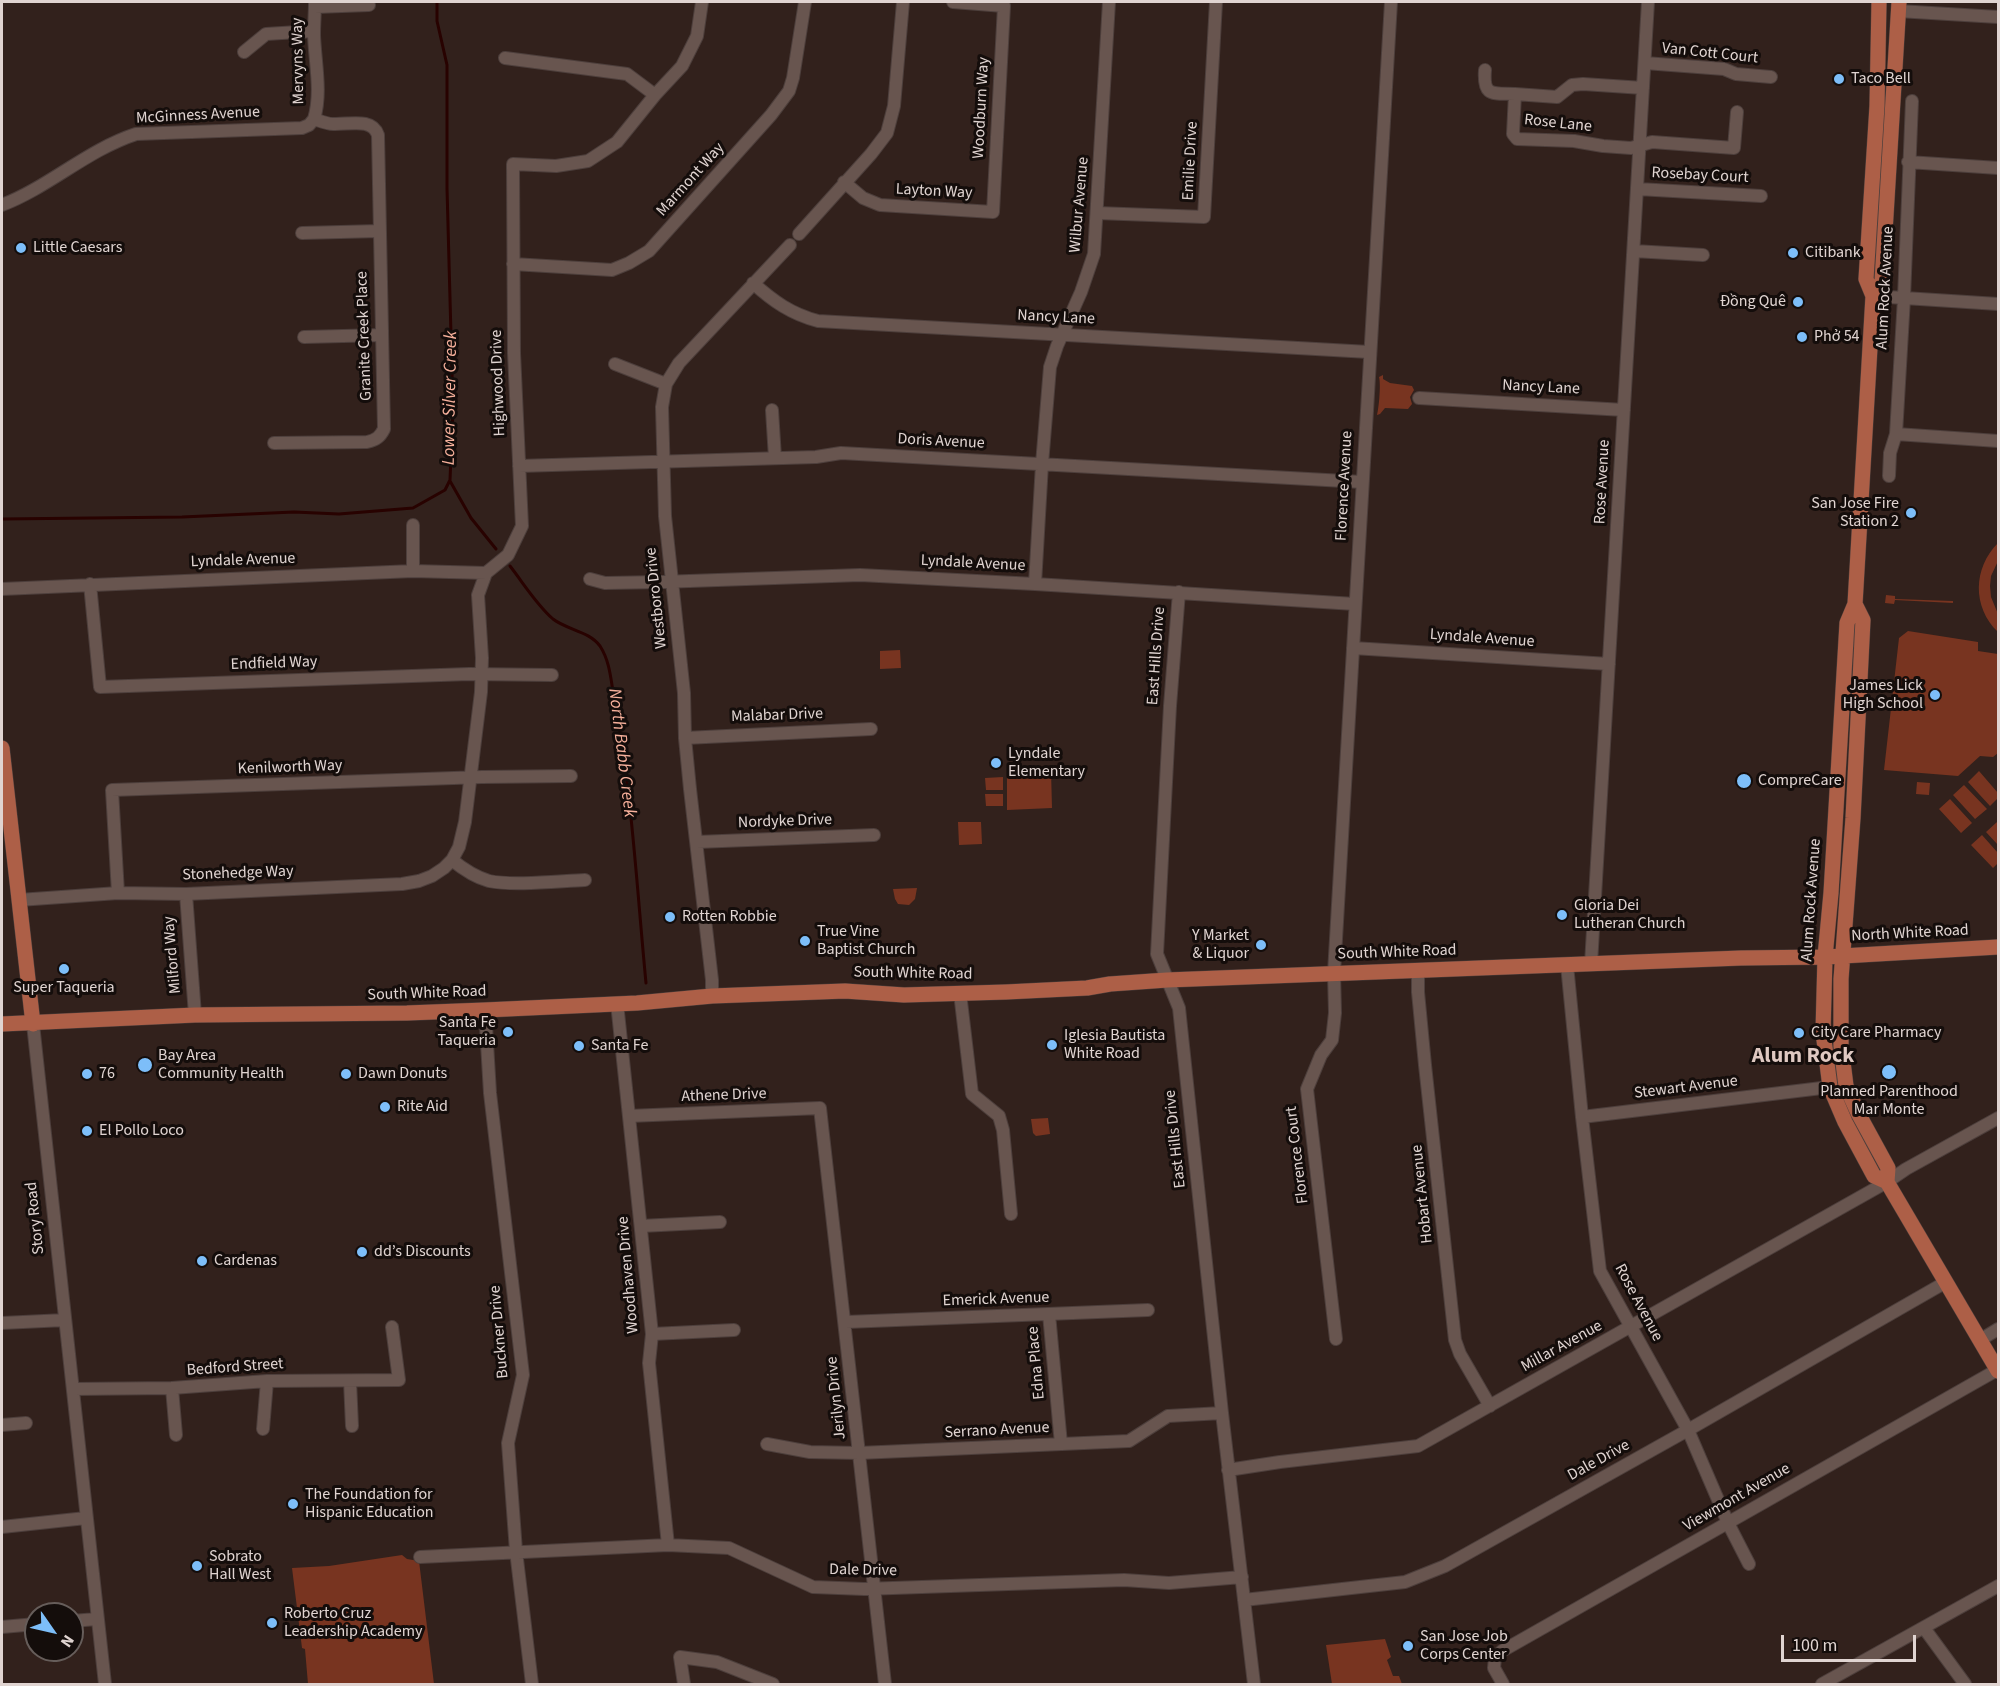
<!DOCTYPE html>
<meta charset="utf-8">
<style>
body{margin:0}
#map{position:relative;width:2000px;height:1686px;overflow:hidden;background:#32211c;font-family:"Source Sans 3",sans-serif}
canvas{display:block}
.frame{position:absolute;inset:0;border:3px solid #e0d4d1;pointer-events:none}
.north{position:absolute;left:24px;top:1602px;width:60px;height:60px;box-sizing:border-box;background:#140d0b;border:2px solid #665d5a;border-radius:50%;rotate:124deg;font-size:16px;font-weight:700;line-height:24px;text-align:center;color:#e0d4d1}
.north::after{content:'';display:block;margin:auto;width:21px;height:27px;background:#7dbef9;clip-path:polygon(50% 0,100% 100%,50% 72%,0 100%)}
.scale{position:absolute;left:1781px;top:1635px;width:135px;height:27px;box-sizing:border-box;border:3px solid #e0d4d1;border-top:0;padding-left:8px;font-size:18px;line-height:21px;white-space:nowrap;color:#e0d4d1;-webkit-text-stroke:4px #140d0b;paint-order:stroke}
</style>
<div id="map">
<canvas width="2000" height="1686"></canvas>
<div class="frame"></div>
<div class="north">N</div>
<div class="scale">100 m</div>
</div>
<script>
const g = document.querySelector('canvas').getContext('2d');
g.lineJoin = 'round';
function fill(path, color) { g.fillStyle = color; g.fill(path, 'evenodd'); }
function trace(path, color, width, dash) { g.strokeStyle = color; g.lineWidth = width; g.lineCap = dash ? 'butt' : 'round'; g.setLineDash(dash || []); g.stroke(path); }
function label(font, color, halo, rows, align = 'center') {
  g.font = font + ' "Source Sans 3",sans-serif'; g.lineWidth = 6; g.setLineDash([]); g.textBaseline = 'middle'; g.strokeStyle = halo; g.fillStyle = color; for (const [text, x, y, turn = 0] of rows) {
    g.save(); g.translate(x, y); g.rotate((+turn || 0) * Math.PI / 180); g.textAlign = isNaN(turn) ? turn : align; if (halo) g.strokeText(text, 0, 0); g.fillText(text, 0, 0); g.restore();
  }
}
const green = new Path2D(`
 M1383 375V379L1390 383 1412 386 1414 390 1410 397 1412 404 1408 409 1385 408 1380 414 1377 415C1379 408 1381 384 1379 377Z
 M1998 543V561L1991 576 1990 586 1991 597 1998 614V632C1972 607 1973 568 1998 543Z
 M1886 595 1895 596V599L1953 601V603L1895 600 1894 604 1885 603Z
 M1908 631 1978 642V651L1998 654V753L1993 757 1980 756 1958 776 1884 770 1899 638Z
 M900 650 901 668 880 669V651Z
 M1051 770 1052 808 1007 810V771Z
 M1979 771 1998 793V798L1990 806 1968 782Z
 M1003 777V790H986L985 778Z
 M1917 782 1930 783 1929 795 1916 794Z
 M1964 785 1987 809 1975 819 1953 795Z
 M985 794H1003V806H986Z
 M1950 799 1972 823 1961 833 1939 809Z
 M958 822H981L982 844 959 845Z
 M1997 822 1998 824V845L1986 832Z
 M1982 835 1998 853V863L1993 868 1971 845Z
 M917 888 915 899 909 905 898 904 895 899 893 889Z
 M1048 1118 1050 1134 1036 1136 1033 1133 1031 1119Z
 M402 1555 407 1559 419 1561 434 1684H308L305 1649 302 1648 292 1568 329 1566Z
 M1385 1639 1391 1657 1387 1660 1393 1676H1399L1402 1684H1332L1326 1645Z`);
const stream = new Path2D(`
 M450 481 471 518 496 549
 M2 519 182 517 294 512 339 514 413 508 445 490 450 480 453 409 447 188V65L437 21V2
 M510 566C524 584 536 604 553 619 567 630 589 631 600 646 611 663 611 684 615 703 632 795 637 890 646 983`);
const minor = new Path2D(`
 M315 7 369 5
 M1898 11 1998 17
 M244 52 266 34 314 31
 M505 58 627 74 655 95
 M1645 63 1724 69 1736 74 1771 77
 M1485 70C1483 97 1492 93 1515 94
 M1643 88 1583 84 1572 85 1557 97 1515 94 1513 134 1517 139 1574 141 1603 146 1631 148 1652 142 1734 148 1737 112
 M314 119C322 93 315 62 314 35 314 24 315 13 315 2
 M1908 162 1998 168
 M844 182 863 198 880 205 993 212 1004 6 953 2
 M1638 189 1761 196
 M2 205C49 187 87 150 136 134L302 128 309 125 314 119C320 121 327 124 333 124 348 125 372 117 378 135L384 429C380 437 376 440 367 442L274 443
 M1097 213 1204 217 1216 2
 M302 233 379 231
 M799 234 871 154 887 133 894 106 903 2
 M1634 251 1703 255
 M513 264 612 270 629 263 649 251 771 115 789 91 793 78 805 2
 M753 283C773 301 791 314 818 321L1369 352
 M1873 296 1998 304
 M304 337 382 335
 M615 364 666 384
 M1419 398 1624 410
 M772 410 775 458
 M1896 434 1998 441
 M519 466 816 457 841 453 1362 482
 M1889 476 1890 453 1896 434 1904 298 1912 101
 M413 525V571
 M590 579 605 583 661 582 860 575 1035 584 1355 604
 M90 584 100 687 469 674 552 675
 M1035 584 1042 464 1050 367 1057 346 1081 292 1094 254 1109 2
 M2 589 413 571 486 573
 M1179 592 1170 706 1157 954 1179 1008 1222 1413 1254 1684
 M1353 648 1609 664
 M685 738 871 729
 M697 842 874 835
 M452 860C463 869 475 877 489 881 514 886 559 881 585 880
 M118 893 112 790 482 777 571 776
 M186 894 195 1015
 M19 900 118 893 186 894 402 884 419 881 432 876 444 868 452 860 459 847 465 822 481 692 482 658 478 595 486 573 508 555 522 526 514 353 513 164 556 166 588 161 617 142 655 95 682 66 697 36 702 2
 M1591 964 1648 2
 M1567 965 1582 1117 1600 1271 1688 1430 1728 1523 1749 1564
 M1418 970V992L1425 1065 1455 1340 1460 1354 1490 1406
 M960 993 972 1094 999 1116 1003 1130 1011 1214
 M712 996V980L690 789 685 738 684 693 665 516 662 407 666 384 679 363 790 245
 M617 1003 652 1334 649 1363 668 1545
 M485 1010 490 1093 523 1375 508 1443 516 1551 532 1684
 M33 1024 105 1684
 M629 1116 820 1108 885 1684
 M1582 1117 1830 1087
 M641 1226 720 1222
 M1049 1314 1061 1444
 M846 1322 1148 1310
 M2 1323 65 1320
 M652 1334 734 1330
 M1336 1339 1307 1089 1321 1055 1332 1040 1335 1013 1334 973 1391 2
 M1980 1340 1998 1329
 M350 1381 352 1426
 M172 1388 176 1435
 M73 1389 172 1388 267 1381 399 1380 392 1327
 M2 1425 26 1423
 M263 1429 267 1381
 M767 1444 810 1452 859 1453 1129 1441 1168 1416 1222 1413
 M1228 1470 1280 1462 1418 1446 1887 1182 1906 1169 1998 1118
 M2 1527 86 1518
 M420 1557 668 1545 729 1548 813 1587 864 1589 1124 1580 1169 1583 1242 1577
 M1244 1600 1405 1582 1445 1566 1688 1430 1946 1282
 M72 1621 97 1619
 M2 1627 36 1624
 M1924 1628 1965 1684
 M684 1684 680 1657 717 1662 773 1684
 M1503 1684 1494 1668 1495 1658 1502 1651 1997 1370
 M1822 1684 1998 1586`);
const major = new Path2D(`
 M1879 2 1877 106 1866 279 1873 296 1855 604 1847 623 1831 893 1825 957 1823 1032 1830 1087 1845 1122 1874 1176 1887 1182 1998 1371
 M1873 296 1882 281 1899 2
 M1855 604 1863 620 1853 818 1841 979V1046L1846 1086 1858 1113 1888 1168 1887 1182
 M2 748 33 1024
 M2 1024 195 1015 407 1013 485 1010 637 1003 712 996 845 991 904 995 1006 992 1087 988 1110 984 1167 980 1741 958 1825 957 1998 947`);
const markers = [
 [1839,79,6,"#7dbef9"],
 [21,248,6,"#7dbef9"],
 [1793,253,6,"#7dbef9"],
 [1798,302,6,"#7dbef9"],
 [1802,337,6,"#7dbef9"],
 [1911,513,6,"#7dbef9"],
 [1935,695,6,"#7dbef9"],
 [996,763,6,"#7dbef9"],
 [1744,781,8,"#7dbef9"],
 [1562,915,6,"#7dbef9"],
 [670,917,6,"#7dbef9"],
 [805,941,6,"#7dbef9"],
 [1261,945,6,"#7dbef9"],
 [64,969,6,"#7dbef9"],
 [508,1032,6,"#7dbef9"],
 [1799,1033,6,"#7dbef9"],
 [1052,1045,6,"#7dbef9"],
 [579,1046,6,"#7dbef9"],
 [145,1065,8,"#7dbef9"],
 [1889,1072,8,"#7dbef9"],
 [87,1074,6,"#7dbef9"],
 [346,1074,6,"#7dbef9"],
 [385,1107,6,"#7dbef9"],
 [87,1131,6,"#7dbef9"],
 [362,1252,6,"#7dbef9"],
 [202,1261,6,"#7dbef9"],
 [293,1504,6,"#7dbef9"],
 [197,1566,6,"#7dbef9"],
 [272,1623,6,"#7dbef9"],
 [1408,1646,6,"#7dbef9"]
];
const streetNames = [
 ["Van Cott Court",1710,54,6],
 ["Mervyns Way",299,61,-91],
 ["Woodburn Way",982,108,-87],
 ["McGinness Avenue",198,116,-3],
 ["Rose Lane",1558,124,6],
 ["Emilie Drive",1191,161,-87],
 ["Rosebay Court",1700,176,3],
 ["Marmont Way",691,180,-48],
 ["Layton Way",934,192,3],
 ["Wilbur Avenue",1080,205,-85],
 ["Alum Rock Avenue",1886,288,-87],
 ["Nancy Lane",1056,318,3],
 ["Granite Creek Place",365,336,-92],
 ["Highwood Drive",499,383,-92],
 ["Nancy Lane",1541,388,3],
 ["Doris Avenue",941,442,3],
 ["Rose Avenue",1603,482,-87],
 ["Florence Avenue",1345,486,-87],
 ["Lyndale Avenue",243,561,-2],
 ["Lyndale Avenue",973,564,3],
 ["Westboro Drive",657,598,-96],
 ["Lyndale Avenue",1482,639,4],
 ["East Hills Drive",1157,656,-86],
 ["Endfield Way",274,664,-2],
 ["Malabar Drive",777,716,-2],
 ["Kenilworth Way",290,768,-2],
 ["Nordyke Drive",785,822,-2],
 ["Stonehedge Way",238,874,-2],
 ["Alum Rock Avenue",1812,900,-86],
 ["North White Road",1910,934,-3],
 ["South White Road",1397,953,-2],
 ["Milford Way",173,955,-95],
 ["South White Road",913,974,1],
 ["South White Road",427,994,-2],
 ["Stewart Avenue",1686,1088,-7],
 ["Athene Drive",724,1096,-2],
 ["East Hills Drive",1176,1139,-96],
 ["Florence Court",1298,1155,-97],
 ["Hobart Avenue",1423,1194,-96],
 ["Story Road",36,1218,-96],
 ["Woodhaven Drive",629,1275,-95],
 ["Emerick Avenue",996,1300,-2],
 ["Rose Avenue",1638,1303,62],
 ["Buckner Drive",500,1332,-95],
 ["Millar Avenue",1562,1347,-29],
 ["Edna Place",1037,1363,-95],
 ["Bedford Street",235,1368,-4],
 ["Jerilyn Drive",837,1398,-96],
 ["Serrano Avenue",997,1431,-3],
 ["Dale Drive",1599,1461,-29],
 ["Viewmont Avenue",1737,1498,-30],
 ["Dale Drive",863,1571,1]
];
const poiNames = [
 ["Taco Bell",1851,79],
 ["Little Caesars",33,248],
 ["Citibank",1805,253],
 ["Đồng Quê",1786,302,"right"],
 ["Phở 54",1814,337],
 ["San Jose Fire",1899,504,"right"],
 ["Station 2",1899,522,"right"],
 ["James Lick",1923,686,"right"],
 ["High School",1923,704,"right"],
 ["Lyndale",1008,754],
 ["Elementary",1008,772],
 ["CompreCare",1758,781],
 ["Gloria Dei",1574,906],
 ["Lutheran Church",1574,924],
 ["Rotten Robbie",682,917],
 ["True Vine",817,932],
 ["Baptist Church",817,950],
 ["Y Market",1249,936,"right"],
 ["& Liquor",1249,954,"right"],
 ["Super Taqueria",64,988,"center"],
 ["Santa Fe",496,1023,"right"],
 ["Taqueria",496,1041,"right"],
 ["City Care Pharmacy",1811,1033],
 ["Iglesia Bautista",1064,1036],
 ["White Road",1064,1054],
 ["Santa Fe",591,1046],
 ["Bay Area",158,1056],
 ["Community Health",158,1074],
 ["76",99,1074],
 ["Dawn Donuts",358,1074],
 ["Planned Parenthood",1889,1092,"center"],
 ["Mar Monte",1889,1110,"center"],
 ["Rite Aid",397,1107],
 ["El Pollo Loco",99,1131],
 ["dd’s Discounts",374,1252],
 ["Cardenas",214,1261],
 ["The Foundation for",305,1495],
 ["Hispanic Education",305,1513],
 ["Sobrato",209,1557],
 ["Hall West",209,1575],
 ["Roberto Cruz",284,1614],
 ["Leadership Academy",284,1632],
 ["San Jose Job",1420,1637],
 ["Corps Center",1420,1655]
];
const waterNames = [
 ["Lower Silver Creek",451,398,-89],
 ["North Babb Creek",621,753,83]
];
const districtNames = [
 ["Alum Rock",1803,1057]
];
fill(green, '#783420');
trace(stream, '#280200', 3);
trace(minor, '#4d3f3c', 14);
trace(major, '#4d3f3c', 16);
trace(minor, '#68554f', 12);
trace(major, '#ad5f47', 15);
for (const [x, y, r, color] of markers) { const dot = new Path2D(); dot.arc(x, y, r, 0, 2 * Math.PI); g.fillStyle = color; g.fill(dot); trace(dot, '#140d0b', 2); }
label('16px', '#e0d4d1', '#140d0b', streetNames);
label('16px', '#e0d4d1', '#140d0b', poiNames, 'left');
label('italic 18px', '#f6b09b', '#140d0b', waterNames);
label('bold 22px', '#dfc9c2', '#140d0b', districtNames);
</script>
